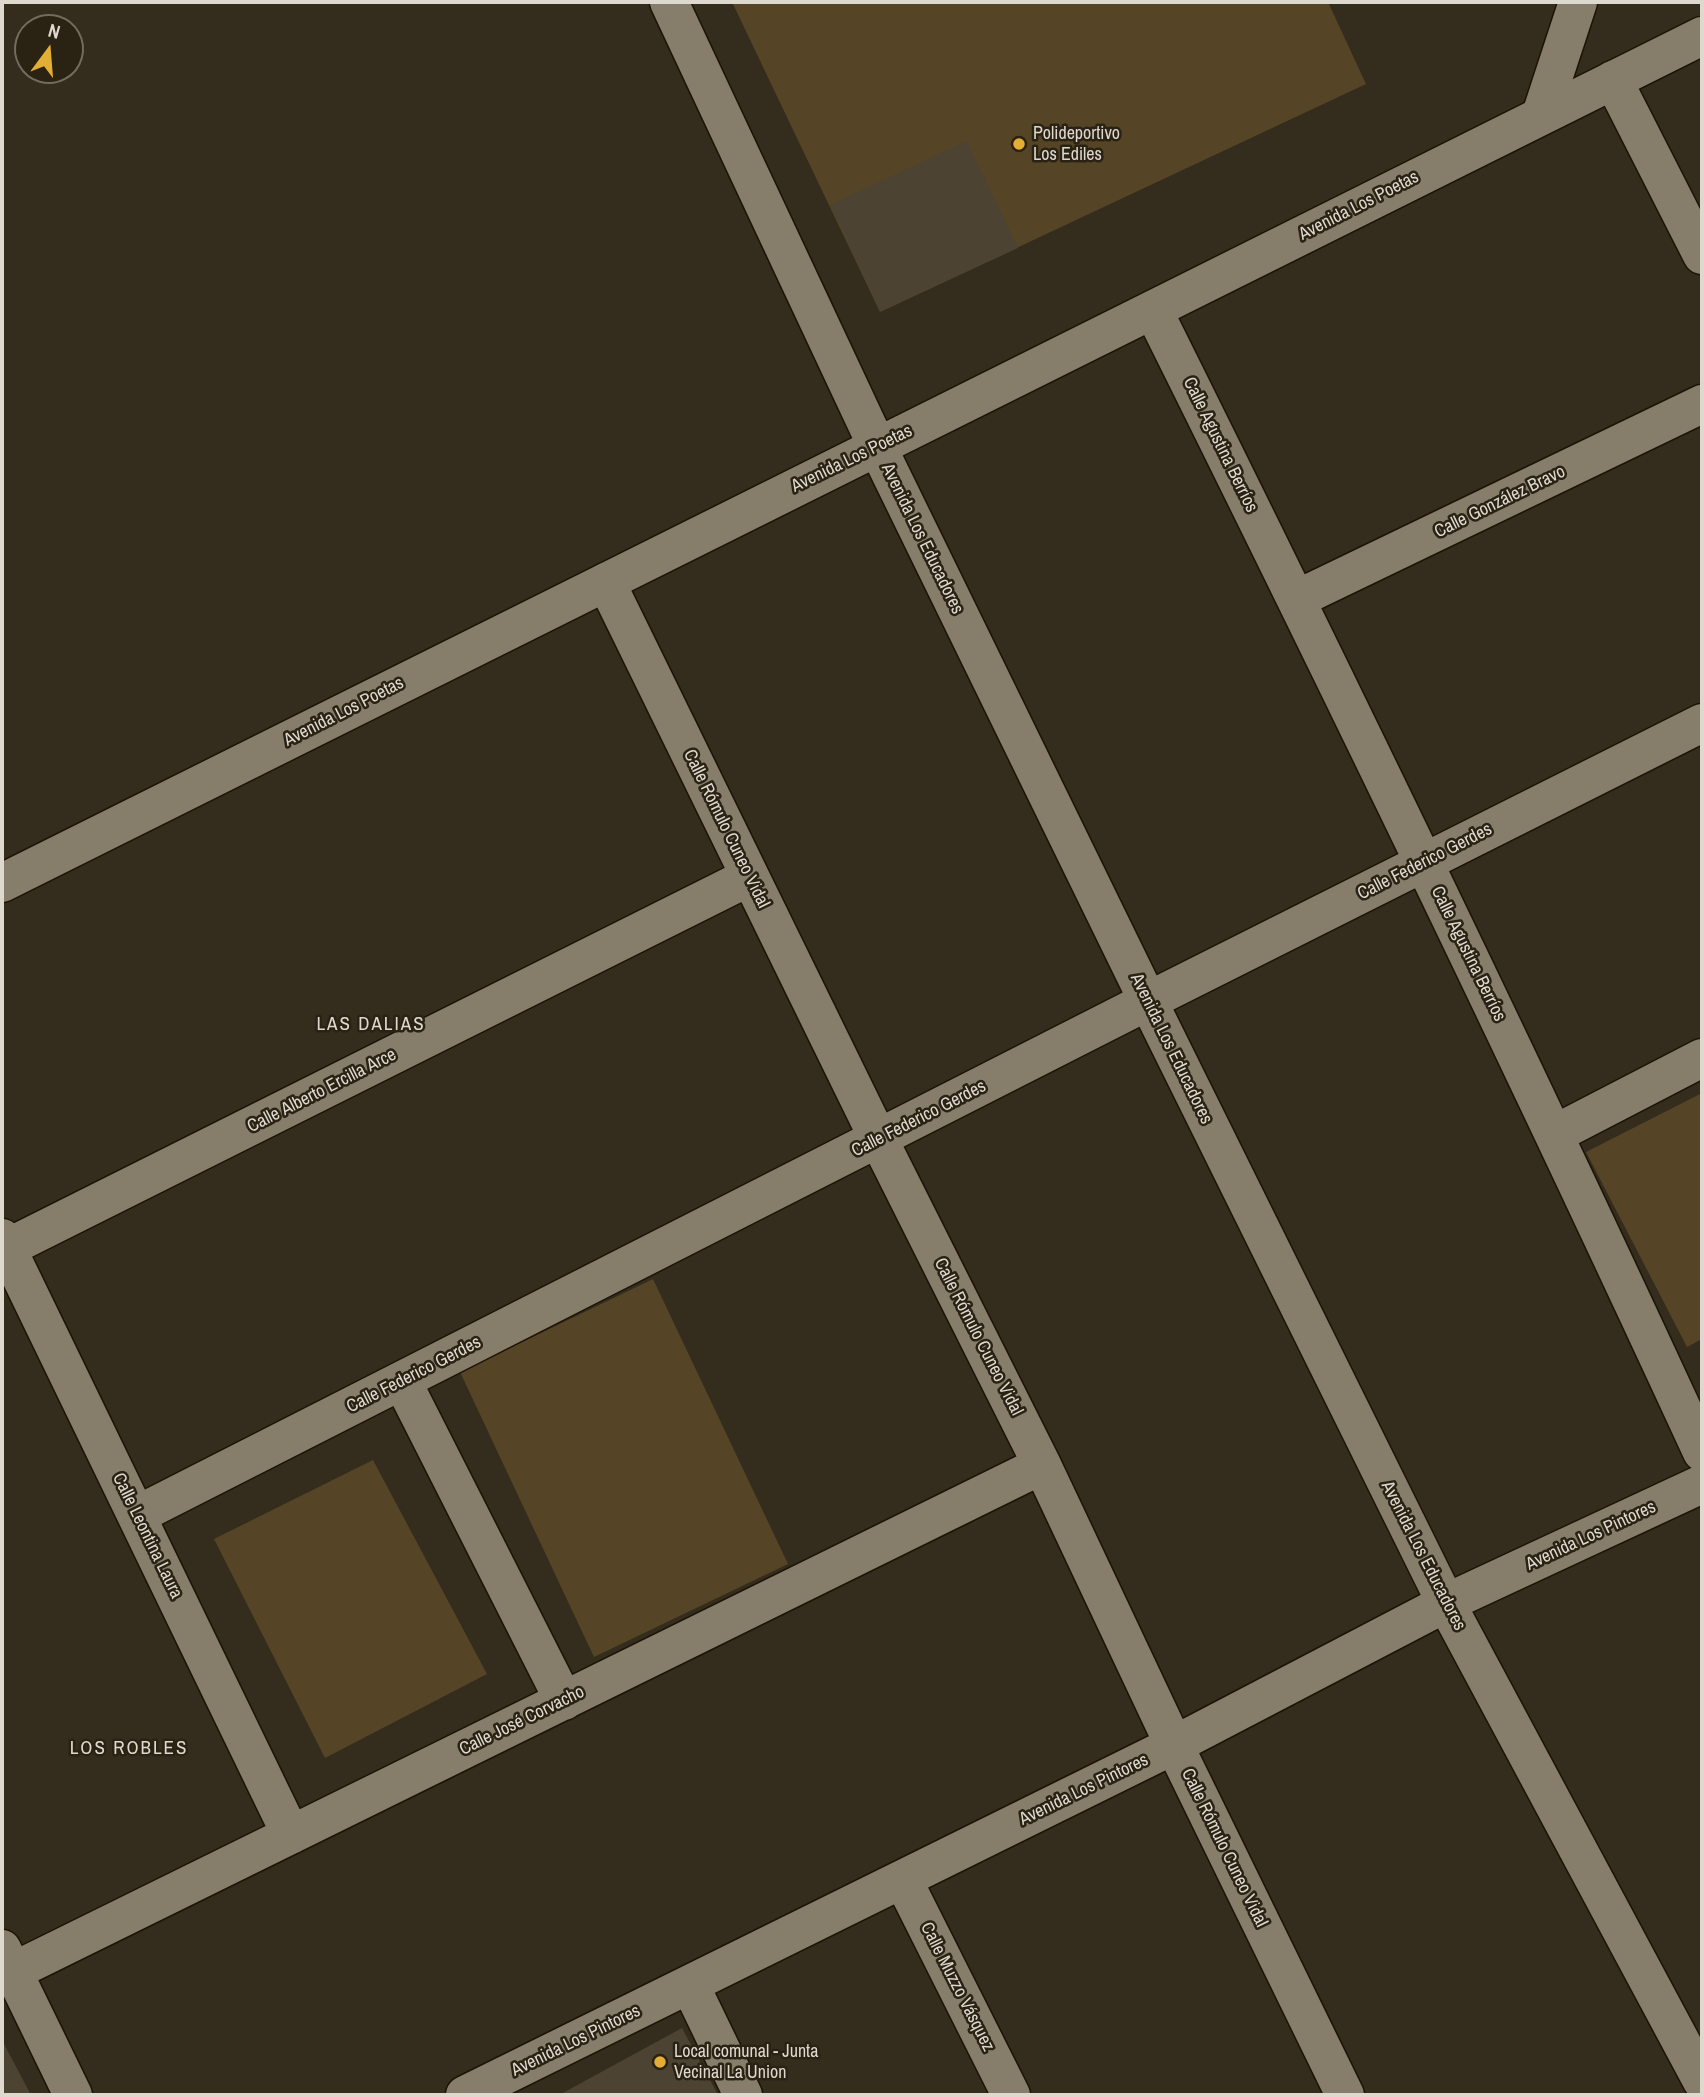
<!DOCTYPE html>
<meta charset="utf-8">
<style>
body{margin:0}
#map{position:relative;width:1704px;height:2097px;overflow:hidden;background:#342c1c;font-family:"Archivo Narrow",sans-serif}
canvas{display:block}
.frame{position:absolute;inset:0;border:4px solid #ded9cf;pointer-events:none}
.north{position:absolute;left:14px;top:14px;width:70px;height:70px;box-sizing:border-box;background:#2a2213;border:2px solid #726b5e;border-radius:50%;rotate:16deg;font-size:19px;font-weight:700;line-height:28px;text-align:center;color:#ded9cf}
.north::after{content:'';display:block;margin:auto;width:24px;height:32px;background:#e3ae35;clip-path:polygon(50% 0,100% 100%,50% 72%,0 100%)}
</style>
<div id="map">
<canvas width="1704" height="2097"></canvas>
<div class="frame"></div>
<div class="north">N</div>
</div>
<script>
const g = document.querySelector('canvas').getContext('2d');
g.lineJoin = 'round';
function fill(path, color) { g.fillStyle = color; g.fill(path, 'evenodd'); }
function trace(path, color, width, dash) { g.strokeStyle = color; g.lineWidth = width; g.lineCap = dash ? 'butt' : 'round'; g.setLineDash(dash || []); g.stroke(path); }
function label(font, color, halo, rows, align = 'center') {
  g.font = font + ' "Archivo Narrow",sans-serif'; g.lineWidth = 5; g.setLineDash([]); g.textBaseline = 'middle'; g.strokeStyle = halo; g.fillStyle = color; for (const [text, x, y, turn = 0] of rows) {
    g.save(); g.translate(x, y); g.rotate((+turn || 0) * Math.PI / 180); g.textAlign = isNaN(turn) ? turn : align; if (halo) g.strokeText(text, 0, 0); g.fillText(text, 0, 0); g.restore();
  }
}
const green = new Path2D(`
 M732 2H1328L1366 84 880 312Z
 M1702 1093V1339L1687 1347 1586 1152Z
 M653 1279 788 1564 594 1657 460 1372Z
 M373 1460 487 1674 325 1758 214 1539Z`);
const building = new Path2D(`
 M967 141 1018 248 880 312 830 205Z
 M682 2028 718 2095H559Z
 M2 2040 31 2095H2Z`);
const street = new Path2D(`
 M1613 80 1702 255
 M1541 115 1578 2
 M1153 310C1341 688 1525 1068 1702 1452
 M606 582 879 1140 1042 1465 1174 1745 1345 2095
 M1297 599 1702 404
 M1555 1134 1702 1058
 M2 1238 291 1835
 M7 1248 749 877
 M402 1381 564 1701
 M137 1515 1148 1001 1702 723
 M1446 1603 1702 1484
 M903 1880 1011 2095
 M2 1977 1042 1465
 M690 1985 743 2095`);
const secondary = new Path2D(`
 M669 2 877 446 1148 1001 1446 1603 1702 2081
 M2 883 1702 36
 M2 1949 73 2095
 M465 2095 1174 1745 1446 1603`);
const markers = [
 [1019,144,7,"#e3ae35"],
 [660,2062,7,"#e3ae35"]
];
const poiNames = [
 ["Polideportivo",1033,134],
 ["Los Ediles",1033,155],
 ["Local comunal - Junta",674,2052],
 ["Vecinal La Union",674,2073]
];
const streetNames = [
 ["Avenida Los Poetas",1359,206,-27],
 ["Calle Agustina Berríos",1220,445,64],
 ["Avenida Los Poetas",852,459,-26],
 ["Calle González Bravo",1500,502,-26],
 ["Avenida Los Educadores",922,539,64],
 ["Avenida Los Poetas",344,712,-27],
 ["Calle Rómulo Cuneo Vidal",726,829,64],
 ["Calle Federico Gerdes",1425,862,-27],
 ["Calle Agustina Berríos",1468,954,64],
 ["Avenida Los Educadores",1171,1049,64],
 ["Calle Alberto Ercilla Arce",322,1091,-27],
 ["Calle Federico Gerdes",919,1119,-27],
 ["Calle Rómulo Cuneo Vidal",978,1337,63],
 ["Calle Federico Gerdes",414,1375,-27],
 ["Calle Leontina Laura",147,1536,64],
 ["Avenida Los Pintores",1591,1536,-25],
 ["Avenida Los Educadores",1423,1556,63],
 ["Calle José Corvacho",522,1721,-26],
 ["Avenida Los Pintores",1084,1790,-26],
 ["Calle Rómulo Cuneo Vidal",1224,1848,64],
 ["Calle Muzzo Vásquez",957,1987,63],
 ["Avenida Los Pintores",576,2041,-26]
];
const neighbourhoodNames = [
 ["LAS DALIAS",371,1025],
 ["LOS ROBLES",129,1749]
];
fill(green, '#554526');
fill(building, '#4c4333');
trace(street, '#1c1406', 41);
trace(secondary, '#1c1406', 41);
trace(street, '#867d6b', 38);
trace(secondary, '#867d6b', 38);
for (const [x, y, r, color] of markers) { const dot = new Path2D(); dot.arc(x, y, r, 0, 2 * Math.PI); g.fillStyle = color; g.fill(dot); trace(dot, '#2a2213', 2.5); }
label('18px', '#ded9cf', '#2a2213', poiNames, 'left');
label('18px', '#ded9cf', '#2a2213', streetNames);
g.letterSpacing = '2px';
label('19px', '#ded9cf', '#2a2213', neighbourhoodNames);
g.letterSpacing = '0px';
</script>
